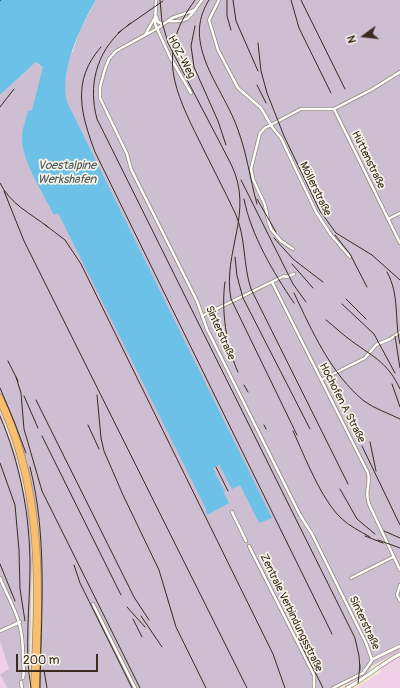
<!DOCTYPE html>
<meta charset="utf-8">
<style>
body{margin:0}
#map{position:relative;width:400px;height:688px;overflow:hidden;background:#f2e8d2;font-family:Pangolin,sans-serif}
canvas{display:block}
.north{position:absolute;left:344px;top:16px;width:40px;height:40px;-webkit-text-stroke:3px #f7f3e8;paint-order:stroke;rotate:255deg;font-size:11px;font-weight:700;line-height:16px;text-align:center;color:#3b2a1e}
.north::after{content:'';display:block;margin:auto;width:14px;height:18px;background:#3b2a1e;clip-path:polygon(50% 0,100% 100%,50% 72%,0 100%)}
.scale{position:absolute;left:16px;top:654px;width:82px;height:18px;box-sizing:border-box;border:2px solid #3b2a1e;border-top:0;padding-left:5px;font-size:12px;line-height:14px;white-space:nowrap;color:#3b2a1e;-webkit-text-stroke:3px #f7f3e8;paint-order:stroke}
</style>
<div id="map">
<canvas width="400" height="688"></canvas>
<div class="north">N</div>
<div class="scale">200 m</div>
</div>
<script>
const g = document.querySelector('canvas').getContext('2d');
g.lineJoin = 'round';
function fill(path, color) { g.fillStyle = color; g.fill(path, 'evenodd'); }
function trace(path, color, width, dash) { g.strokeStyle = color; g.lineWidth = width; g.lineCap = dash ? 'butt' : 'round'; g.setLineDash(dash || []); g.stroke(path); }
function label(font, color, halo, rows, align = 'center') {
  g.font = font + ' Pangolin,sans-serif'; g.lineWidth = 3.5; g.setLineDash([]); g.textBaseline = 'middle'; g.strokeStyle = halo; g.fillStyle = color; for (const [text, x, y, turn = 0] of rows) {
    g.save(); g.translate(x, y); g.rotate((+turn || 0) * Math.PI / 180); g.textAlign = isNaN(turn) ? turn : align; if (halo) g.strokeText(text, 0, 0); g.fillText(text, 0, 0); g.restore();
  }
}
const built = new Path2D(`
 M0 641 9 669 0 674 7 688H0Z
 M400 656V688H359V686L381 672V666Z`);
const industrial = new Path2D(`
 M96 0H400V651L372 666 366 675 338 688H37L40 550 38 522 33 490 25 456 14 423 0 392V95L36 62H38L39 65 72 53 80 30Z
 M0 412 16 456 29 513 32 560 29 688H7L0 674 9 669 0 641Z`);
const water = new Path2D(`
 M0 0H96C80 27 59 71 67 102L272 518 259 523 240 485 232 489 219 465 213 468 225 492 224 493 229 503 207 515 206 509 58 213 54 215C44 194 22 162 22 138 22 129 26 119 28 111L32 110 43 67 36 62 0 95Z`);
const ferry = new Path2D(`
 M0 1 1 0`);
const minor = new Path2D(`
 M156 0 155 24 170 57 191 93
 M219 0 209 20 218 50 238 88 261 108 272 127 281 138 316 212 331 235 350 257
 M195 10 172 18 158 28 116 51 109 59 105 69 100 87V98L127 154 131 169 197 301 207 329 300 515 312 534 366 643 372 660
 M156 16 158 22 163 24
 M169 21C191 23 190 15 202 0
 M145 35 154 19
 M334 109 400 243
 M388 219 400 213
 M293 249 281 241 271 229 268 220 265 205 253 179 251 169 260 133 265 128 301 109H334L371 90 400 72
 M272 282 368 473C371 485 364 491 369 504L400 570
 M202 316 284 276 287 277 294 274
 M321 380 365 358 376 345 390 339 400 332
 M232 512 246 541
 M249 546 314 675V688
 M0 578C13 609 23 619 23 656 23 663 25 671 23 678
 M351 578 393 557
 M400 585 397 595 400 601
 M93 604 135 688
 M0 631 20 622
 M21 682 22 688
 M333 688 363 673 373 659 400 646`);
const tertiary = new Path2D(`
 M347 688C367 678 380 664 400 654`);
const primary = new Path2D(`
 M0 396C46 491 40 586 37 688
 M0 403C43 495 37 590 33 688`);
const rail = new Path2D(`
 M160 0 162 22 168 43 231 164C255 213 222 251 231 299L297 435
 M195 0C158 50 172 86 197 136 210 163 224 189 236 215 246 239 243 265 251 289L348 484
 M209 0C180 45 224 88 238 130 247 154 250 179 257 204
 M227 0V16L231 30
 M233 0 236 21 258 71
 M291 0 299 28 331 93
 M301 0 345 89
 M127 26 163 1
 M195 26 191 46 194 67 218 121 226 145
 M122 30C96 53 88 86 97 119L355 638 359 656 360 670
 M118 33 131 23
 M258 43 261 71 267 93 284 136 320 211 336 233 372 255 400 280
 M101 47C71 81 81 114 95 152L332 634
 M257 85 266 103
 M0 107 14 89
 M241 180 293 284 306 302
 M0 183C10 204 30 213 48 227
 M4 191 24 241 247 688
 M244 199C251 235 273 272 294 303
 M257 199 276 232
 M44 224 65 240 81 264 273 654 285 688
 M335 235 350 254 367 287
 M274 238 293 259 323 282
 M235 257 237 276 243 298 310 429
 M292 264 313 288
 M387 272C400 295 394 320 400 344
 M225 282C221 309 226 346 238 372
 M294 293C312 331 331 374 364 401 375 409 388 413 400 419
 M346 299 366 319
 M342 304 374 334 395 373
 M326 320C335 327 343 335 353 342 375 358 388 363 400 389
 M395 336 400 368
 M8 361 18 381
 M16 377 21 393 24 429 42 491 140 688
 M392 384 400 407
 M244 385 248 392
 M0 388 14 421 26 453
 M97 395 101 438 104 451 123 495 159 570 176 627 206 688
 M24 396 38 428
 M36 400 134 597 149 620
 M0 416C20 463 30 515 30 566 30 606 24 648 31 688
 M88 425 99 449
 M264 425 266 429
 M293 431C305 457 321 499 341 518 349 526 360 531 370 537
 M42 436 121 595
 M370 442 376 471
 M362 446 400 525
 M0 463 15 505 19 550 20 589 25 621
 M30 467C48 539 41 614 40 688
 M216 467 228 491
 M340 489 357 519 375 534
 M384 531 400 538
 M365 536 383 543
 M378 540 400 548
 M0 564 15 601
 M74 565 80 583 132 688
 M127 607 145 627
 M141 616 162 647
 M133 619 142 637
 M300 642 323 688
 M44 670 47 688
 M358 683 360 665`);
const streetNames = [
 ["HOZ-Weg",181,57,62],
 ["Hüttenstraße",368,160,64],
 ["Möllerstraße",315,189,64],
 ["Sinterstraße",220,333,66],
 ["Hochofen A Straße",342,403,63],
 ["Zentrale Verbindungsstraße",291,613,64],
 ["Sinterstraße",364,623,65]
];
const waterNames = [
 ["Voestalpine",67,166],
 ["Werkshafen",67,180]
];
fill(built, '#efd0e6');
fill(industrial, '#cdbed2');
fill(water, '#6cc1e8');
trace(ferry, '#4a575b', 1, [5, 4]);
trace(minor, '#968978', 4);
trace(tertiary, '#968978', 4.5);
trace(primary, '#968978', 5.5);
trace(minor, '#fff', 2.5);
trace(tertiary, '#fff', 3);
trace(primary, '#f9bf6d', 4);
trace(rail, '#3b2a1e', 1);
label('11px', '#3b2a1e', '#f7f3e8', streetNames);
label('italic 12px', '#4a575b', '#f7f3e8', waterNames);
</script>
